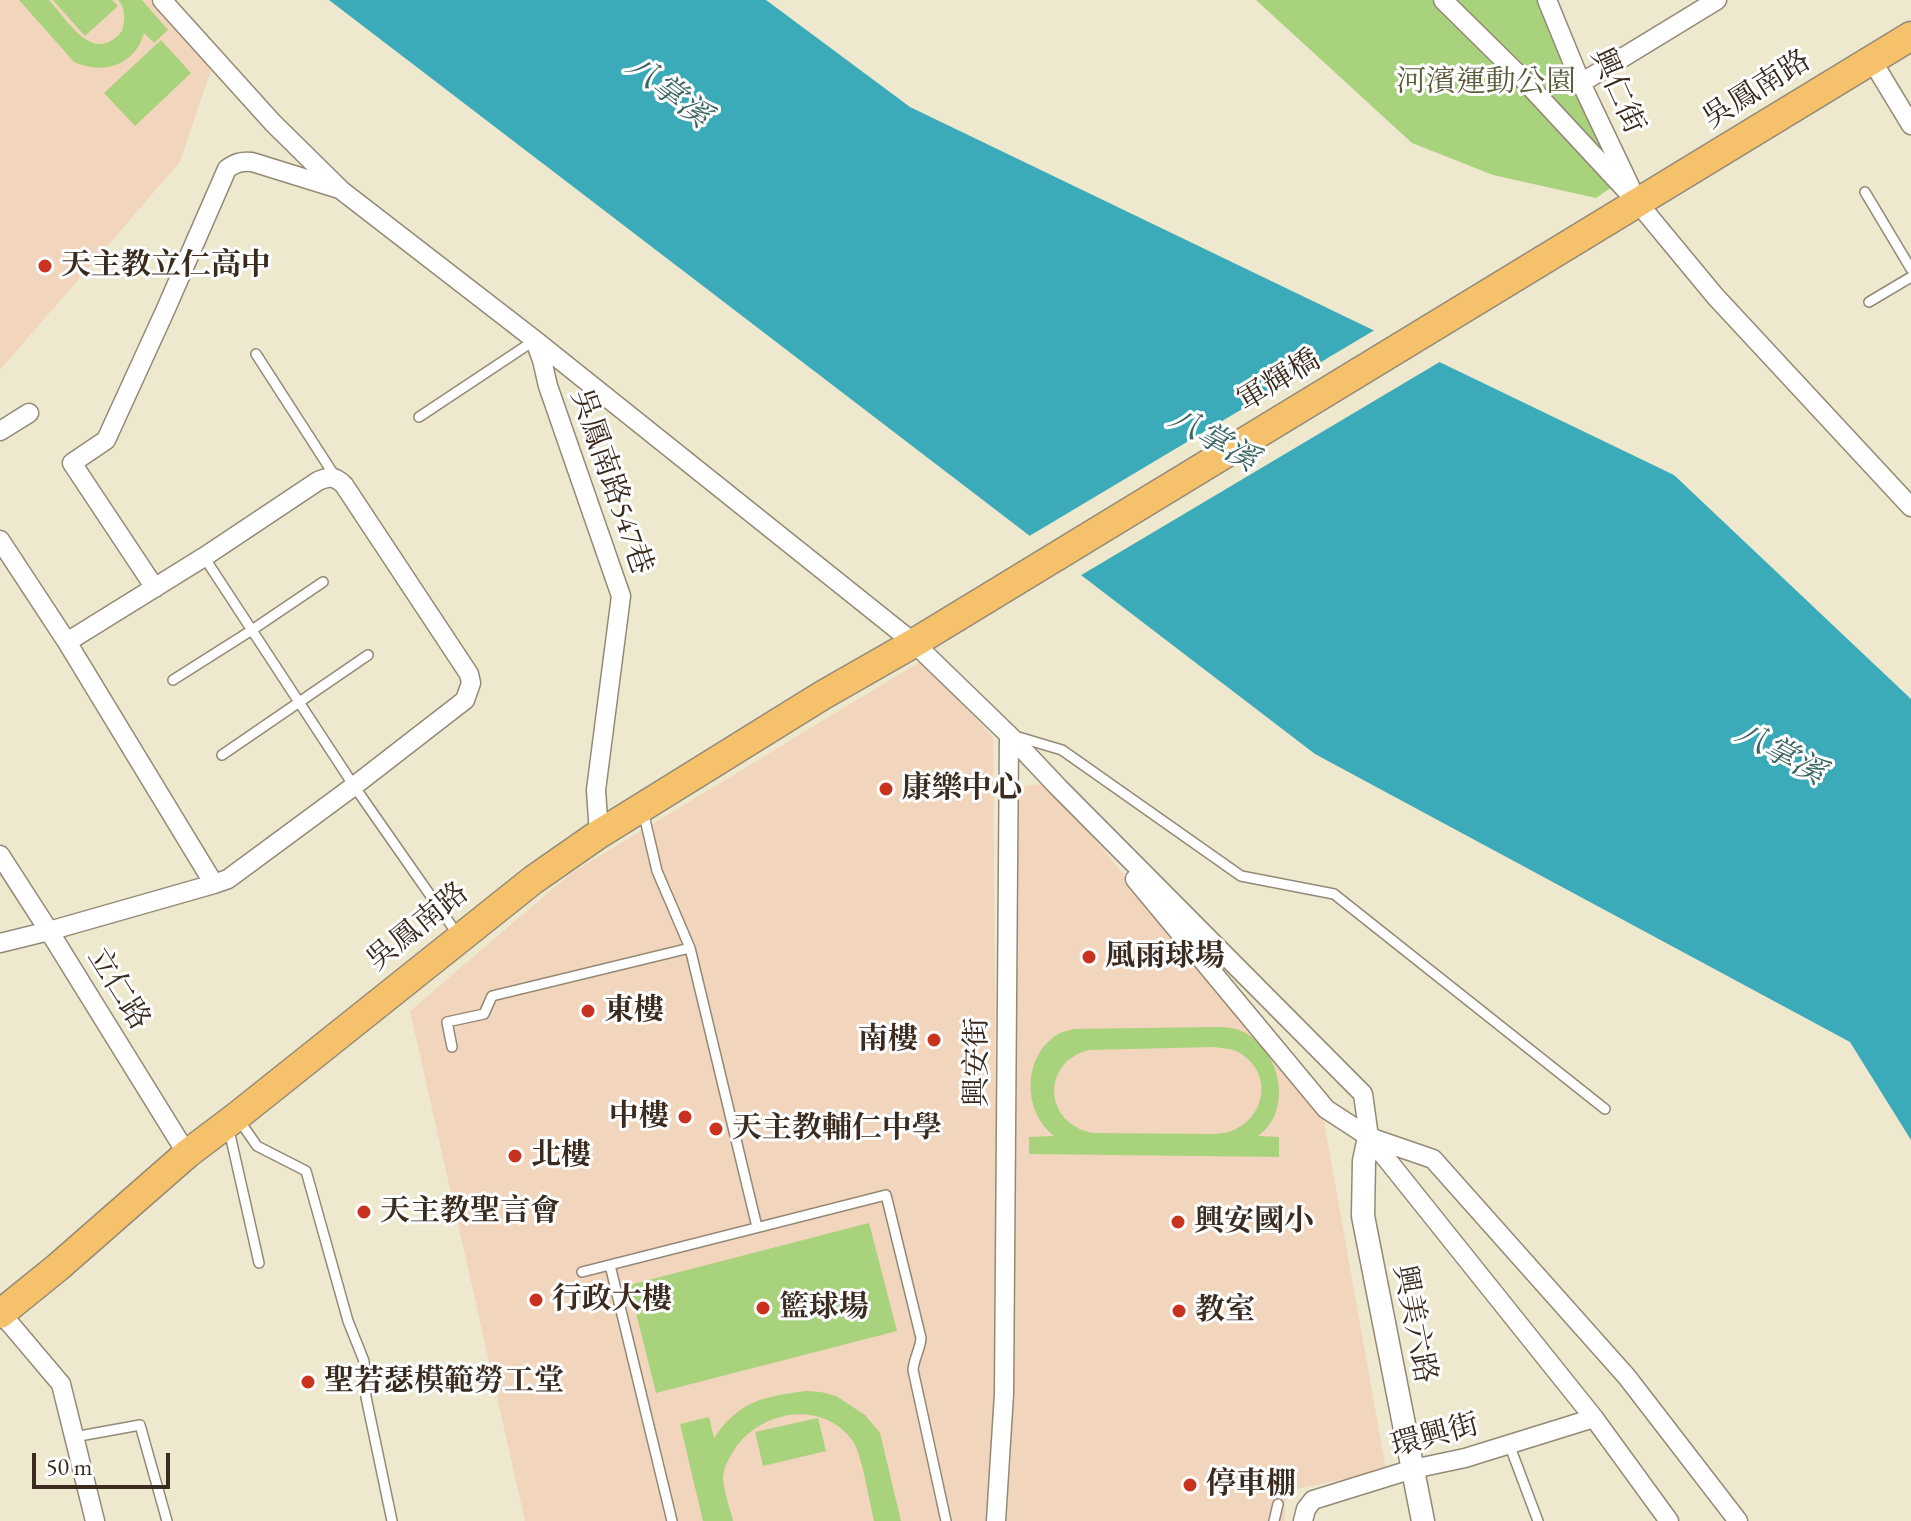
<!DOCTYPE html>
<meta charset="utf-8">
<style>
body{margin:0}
#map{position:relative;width:1911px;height:1521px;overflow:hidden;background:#ede8ce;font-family:"EB Garamond",serif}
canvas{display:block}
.scale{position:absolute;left:32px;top:1453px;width:138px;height:36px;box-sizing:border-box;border:4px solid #3b2a1e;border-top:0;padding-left:10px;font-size:24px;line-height:28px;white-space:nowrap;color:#3b2a1e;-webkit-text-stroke:6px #fff;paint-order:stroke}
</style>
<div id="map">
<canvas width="1911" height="1521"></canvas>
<div class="scale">50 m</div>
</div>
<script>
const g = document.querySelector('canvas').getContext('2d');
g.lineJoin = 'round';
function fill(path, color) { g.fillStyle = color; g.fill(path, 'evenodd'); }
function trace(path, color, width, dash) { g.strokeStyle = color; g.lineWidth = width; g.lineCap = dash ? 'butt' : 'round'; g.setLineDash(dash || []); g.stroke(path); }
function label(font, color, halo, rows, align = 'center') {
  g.font = font + ' "EB Garamond","Noto Serif TC",serif'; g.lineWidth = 6; g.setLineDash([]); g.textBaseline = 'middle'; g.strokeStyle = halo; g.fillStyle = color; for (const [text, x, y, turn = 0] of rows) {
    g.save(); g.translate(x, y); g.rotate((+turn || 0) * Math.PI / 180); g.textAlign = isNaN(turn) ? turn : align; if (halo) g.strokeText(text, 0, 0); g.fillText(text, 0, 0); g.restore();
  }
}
const built = new Path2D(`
 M0 0H150L211 70 180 162 0 370Z
 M923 660 993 737 998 1379 990 1521H525L410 1011 570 874Z
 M1048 783 1323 1116 1386 1470 1297 1489 1288 1494 1285 1502V1521H1005L1013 1388 1016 787Z`);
const green = new Path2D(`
 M19 0H49C69 22 93 66 122 31 125 20 126 8 118 0H142L168 30 154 43 144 33C135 66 102 75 74 62Z
 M53 0H112L118 6 85 36Z
 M1256 0H1541L1622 180 1596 198 1493 175 1412 143Z
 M161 40 191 73 135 126 104 93Z
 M1213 1027C1222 1027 1231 1027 1239 1030 1280 1046 1295 1110 1258 1136L1279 1137V1157L1029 1154V1137L1054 1136C1023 1112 1022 1059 1055 1036 1060 1032 1067 1031 1073 1029ZM1213 1047C1221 1048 1230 1048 1238 1052 1280 1075 1262 1134 1213 1134L1093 1133C1044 1124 1040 1062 1089 1050Z
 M869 1223 897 1331 656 1393 629 1285Z
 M806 1391 821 1392 836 1396 865 1415 880 1433 901 1521H874C870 1504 862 1456 854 1443 825 1399 761 1409 734 1450 729 1458 723 1469 723 1479 724 1492 730 1508 733 1521H703L680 1424 709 1417 714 1438C740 1400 763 1397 806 1391Z
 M818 1418 826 1451 763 1466 755 1432Z`);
const water = new Path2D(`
 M329 0H766L910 107 1674 475 1911 699V1140L1850 1042 1315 754Z`);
const pier = new Path2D(`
 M1378 328 1443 360 1078 577 1026 538Z`);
const service = new Path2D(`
 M1865 192 1911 269
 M1869 302 1911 277
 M256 354 336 478
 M419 417 535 340
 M204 557 354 786 458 935
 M173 680 252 630 323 582
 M1015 736 1062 750 1241 876 1334 894 1605 1109
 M222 755 368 655
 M643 811 657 871 690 948 757 1227
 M452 1047 447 1022 484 1014 492 996 690 948
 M239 1120 257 1146 306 1171 348 1321 364 1361 366 1397 392 1521
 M229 1130 259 1263
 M610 1265 672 1521
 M582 1272 886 1195 921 1338C920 1350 914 1358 913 1370L946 1521
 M74 1437 140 1425 167 1521
 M1509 1444 1538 1521
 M1274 1521 1278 1504`);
const minor = new Path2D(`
 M162 0 273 123 341 190 535 340 914 643 1009 735 1059 788 1363 1094 1369 1137 1594 1418 1669 1521
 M1443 0 1521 77 1638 203 1715 296 1911 507
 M1547 0 1581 83 1630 186
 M1871 59 1911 125
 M1581 83 1717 0
 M535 341 542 360 548 386 621 596 596 790 599 834
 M0 431 29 413
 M0 540 67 642 214 884
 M155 588 72 463 106 440 165 311 227 169C235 163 241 161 252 162L339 189
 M0 855 49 931 187 1154
 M1135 879 1326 1109 1369 1137 1433 1159 1627 1377 1738 1521
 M0 943 49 931 214 884 228 879 354 786 465 700 471 683 469 674 344 485C335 476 329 476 318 481L204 557 67 642
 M1 1313 61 1384 95 1521
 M996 1521 1004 1394 1009 735
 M1303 1521 1306 1509 1313 1500 1413 1469 1465 1458 1594 1418`);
const tertiary = new Path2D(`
 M1369 1137 1364 1161 1363 1216 1423 1521`);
const primary = new Path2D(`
 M0 1314 58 1267 187 1154 236 1117 533 880 599 834 823 695 914 643 1911 36`);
const markers = [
 [45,266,8,"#c8321e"],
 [886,789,8,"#c8321e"],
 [1089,957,8,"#c8321e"],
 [588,1011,8,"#c8321e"],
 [934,1040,8,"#c8321e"],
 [685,1117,8,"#c8321e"],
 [716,1129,8,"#c8321e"],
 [515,1156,8,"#c8321e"],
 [364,1212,8,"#c8321e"],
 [1178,1222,8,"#c8321e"],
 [536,1300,8,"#c8321e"],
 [763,1308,8,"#c8321e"],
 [1179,1311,8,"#c8321e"],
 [308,1382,8,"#c8321e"],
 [1190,1485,8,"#c8321e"]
];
const parkNames = [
 ["河濱運動公園",1486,83]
];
const streetNames = [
 ["吳鳳南路",1757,90,-32],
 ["興仁街",1617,91,66],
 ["軍輝橋",1279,381,-31],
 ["吳鳳南路547巷",611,482,71],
 ["吳鳳南路",418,927,-39],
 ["立仁路",118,989,58],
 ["興安街",978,1062,-90],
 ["興美六路",1414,1324,79],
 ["環興街",1435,1436,-15]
];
const poiNames = [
 ["天主教立仁高中",61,266],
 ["康樂中心",902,789],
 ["風雨球場",1105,957],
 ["東樓",604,1011],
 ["南樓",918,1040,"right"],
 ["中樓",669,1117,"right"],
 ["天主教輔仁中學",732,1129],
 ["北樓",531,1156],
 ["天主教聖言會",380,1212],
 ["興安國小",1194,1222],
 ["行政大樓",552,1300],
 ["籃球場",779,1308],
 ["教室",1195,1311],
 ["聖若瑟模範勞工堂",324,1382],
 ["停車棚",1206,1485]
];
const waterNames = [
 ["八掌溪",668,92,38],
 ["八掌溪",1213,440,30],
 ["八掌溪",1780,754,29]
];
fill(built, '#f2d5bd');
fill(green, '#a9d27d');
fill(water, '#3cabb9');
fill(pier, '#ede8ce');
trace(service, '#948976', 12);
trace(minor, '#948976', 21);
trace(tertiary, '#948976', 25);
trace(primary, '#948976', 31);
trace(service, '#fff', 9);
trace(minor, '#fff', 18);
trace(tertiary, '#fff', 22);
trace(primary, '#f5c16b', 28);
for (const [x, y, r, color] of markers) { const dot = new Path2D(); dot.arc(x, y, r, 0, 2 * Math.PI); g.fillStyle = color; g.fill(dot); trace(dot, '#fff', 3); }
label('30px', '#5c5c3a', '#fff', parkNames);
label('30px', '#3b2a1e', '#fff', streetNames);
label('bold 30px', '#3b2a1e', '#fff', poiNames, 'left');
label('italic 32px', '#3b6464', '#fff', waterNames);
</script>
